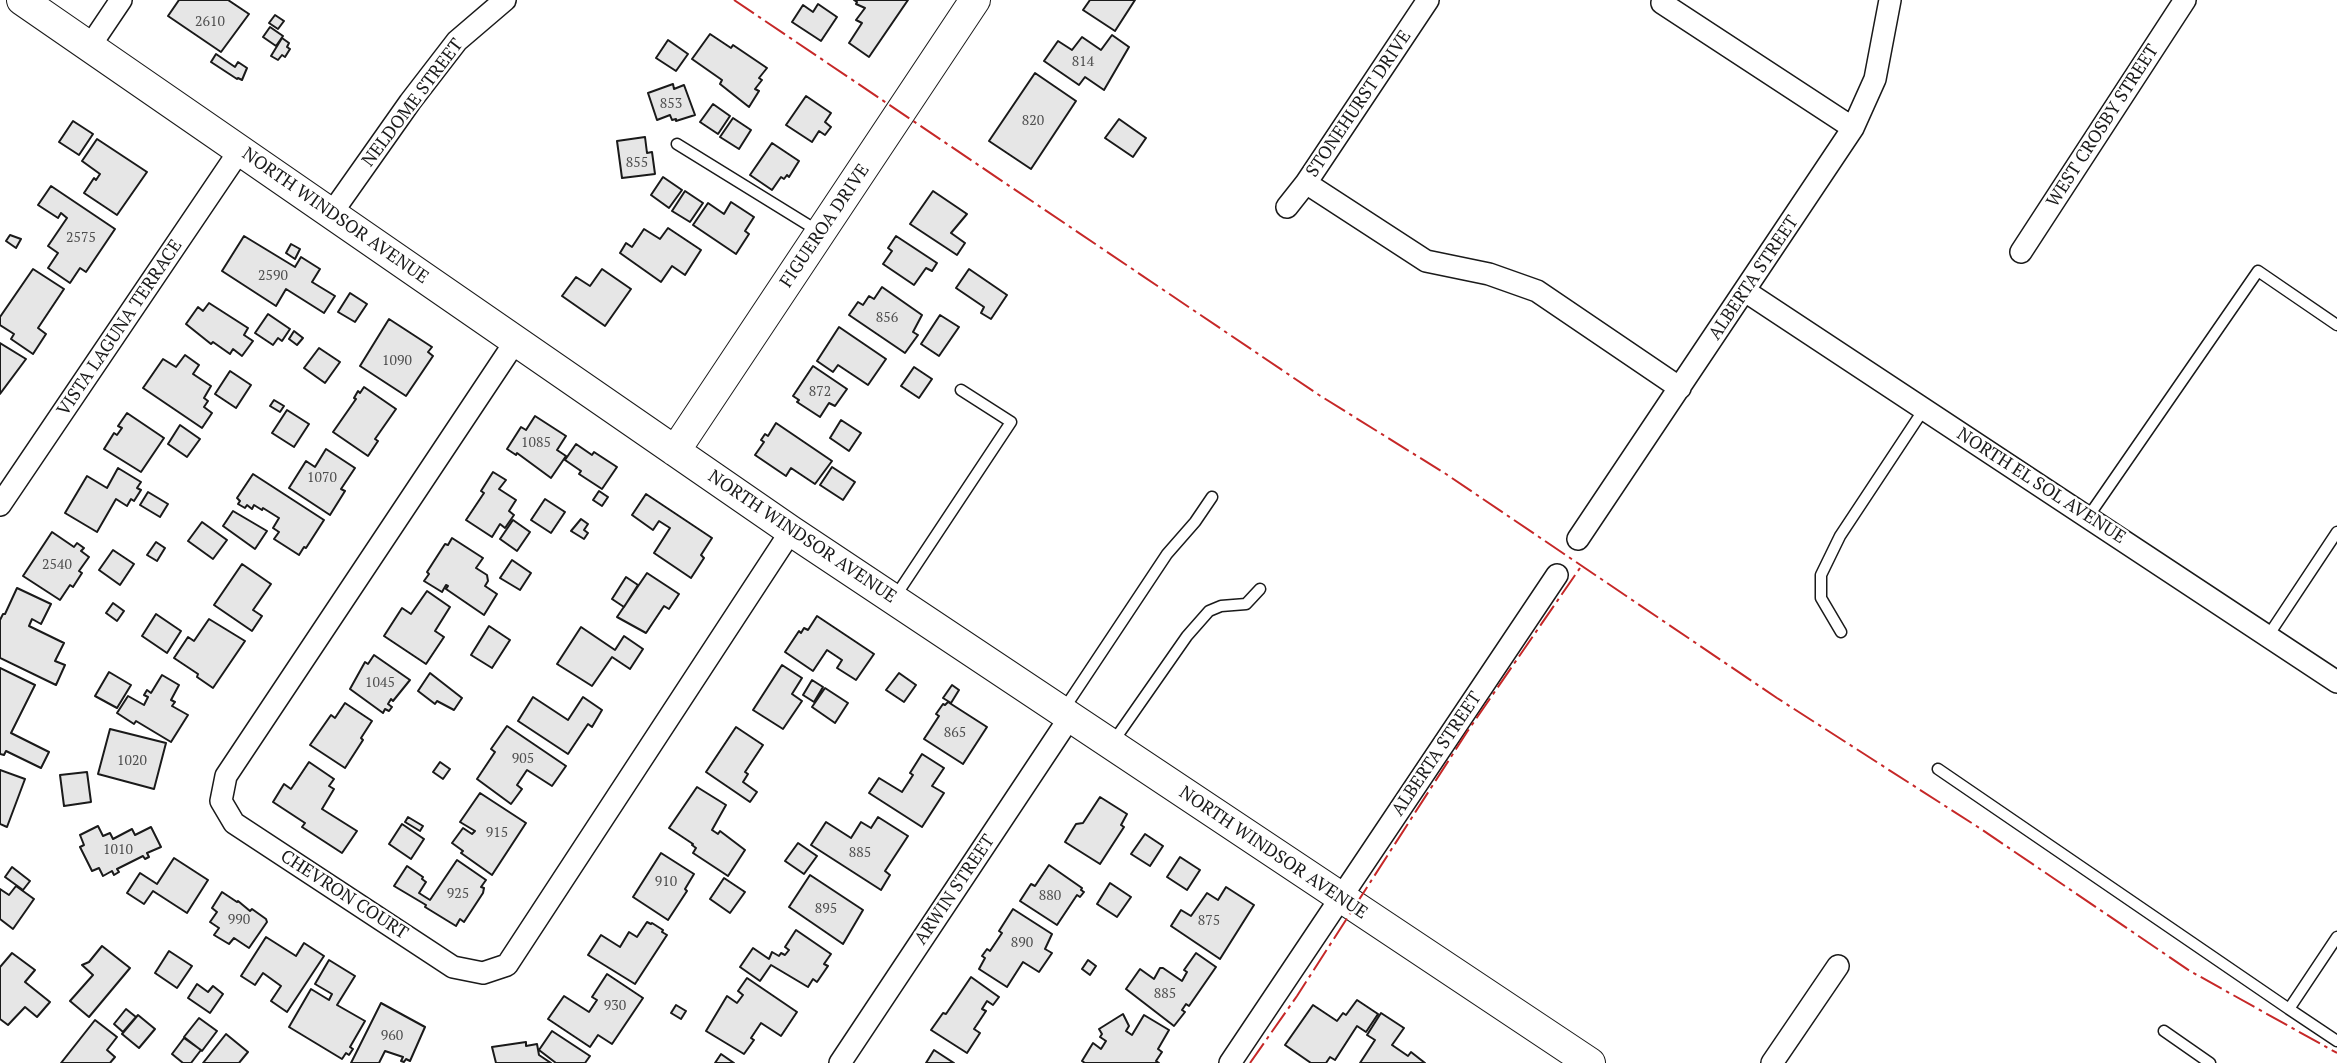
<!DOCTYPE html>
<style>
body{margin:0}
canvas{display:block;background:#fff}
</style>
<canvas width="2337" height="1063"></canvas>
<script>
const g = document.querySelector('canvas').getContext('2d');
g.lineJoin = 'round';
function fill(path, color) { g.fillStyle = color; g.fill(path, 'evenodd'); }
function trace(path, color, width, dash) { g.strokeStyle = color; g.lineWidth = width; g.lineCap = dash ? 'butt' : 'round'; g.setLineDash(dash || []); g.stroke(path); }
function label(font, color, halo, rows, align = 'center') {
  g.font = font + ' "PT Serif",serif'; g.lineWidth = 5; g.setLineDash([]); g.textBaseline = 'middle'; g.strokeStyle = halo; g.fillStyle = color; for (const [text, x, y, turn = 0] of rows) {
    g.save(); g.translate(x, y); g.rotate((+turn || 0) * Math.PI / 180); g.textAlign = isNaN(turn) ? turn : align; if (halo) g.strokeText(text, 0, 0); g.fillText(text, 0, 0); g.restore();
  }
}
const building = new Path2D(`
 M179 0H228L249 14 221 52 168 16Z
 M854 0H908L869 57 849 43 862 23 856 20 865 8 856 4 857 2Z
 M1090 0H1135L1115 31 1083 10Z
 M818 4 837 17 821 41 792 22 803 5 813 12Z
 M275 15 284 21 278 29 269 23Z
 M270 27 283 36 276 46 263 37Z
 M710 34 731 48 733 45 767 68 759 78 762 80 755 89 759 91 749 107 720 84 722 80 692 59Z
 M1112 35 1129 47 1104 90 1085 77 1079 85 1044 61 1058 41 1072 50 1082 37 1101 50Z
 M282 38 289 43 287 47 290 49 285 57 282 55 278 60 271 56Z
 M668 40 688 54 676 71 656 58Z
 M216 54 235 67 238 62 247 68 242 80 238 78 237 79 211 62Z
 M1035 73 1076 101 1031 169 989 141Z
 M673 84 674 89 684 85 695 115 676 121V119L672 120 670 115 657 120 648 93Z
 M806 96 831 113 825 122 831 127 825 135 819 131 812 142 786 125Z
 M713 104 730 116 718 134 700 122Z
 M733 118 751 130 739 149 720 137Z
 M1119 119 1146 138 1133 157 1105 138Z
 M73 121 93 134 79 155 59 142Z
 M645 137 647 153 652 152 655 174 622 178 617 141Z
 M97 139 147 172 117 215 84 193 94 178 96 180 100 174 82 161Z
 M772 143 799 161 789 177 787 175 784 179 781 177 772 190 750 175Z
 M663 177 682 190 669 208 651 195Z
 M51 186 115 229 86 272 80 268 70 283 48 268 58 253 48 246 67 218 61 213 58 218 38 205Z
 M685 191 703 203 690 222 672 211Z
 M933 191 967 214 951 233 965 243 957 255 910 224Z
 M731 202 754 217 745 231 749 234 736 254 693 225 708 203 724 214Z
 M668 228 701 250 685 275 672 266 661 282 620 253 626 243 632 247 644 229 660 239Z
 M10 235 21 239 16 248 6 241Z
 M244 236 295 267 301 257 320 269 312 282 335 296 324 313 286 289 276 306 222 271Z
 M896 236 937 263 932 271 926 268 914 285 883 264 892 251 888 248Z
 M291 244 300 249 295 259 286 253Z
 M33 269 64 289 38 328 46 334 33 354 11 339 14 334 0 325V317Z
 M602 269 631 289 605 326 562 296 576 277 590 286Z
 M969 269 1007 295 991 319 981 313 984 307 956 288Z
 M882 287 922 315 913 332 918 335 905 353 849 315 858 302 863 305 869 296 874 299Z
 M350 293 367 304 355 322 338 312Z
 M209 303 248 328 244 335 253 341 242 356 233 349 230 354 213 342 211 344 186 324 198 307 203 311Z
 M268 314 290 329 282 341 278 338 273 345 255 333Z
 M940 315 959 327 939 356 921 344Z
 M389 319 432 347 428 352 433 356 406 396 360 366Z
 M839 327 886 359 868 385 838 365 833 372 817 361Z
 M294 331 303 338 297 345 289 339Z
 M0 343 26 359 0 394Z
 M319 348 340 362 325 383 304 368Z
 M185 355 199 365 193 374 211 386 204 398 208 401 204 407 212 413 202 428 143 388 163 359 176 367Z
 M813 366 847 389 835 406 829 403 820 417 797 402 799 400 793 396Z
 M914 367 932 379 919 398 901 386Z
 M230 371 251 385 236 408 215 394Z
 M364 387 396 409 375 439 378 441 368 456 333 432 356 399 354 398 358 391 360 393Z
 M274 400 284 406 280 412 270 406Z
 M287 410 309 424 294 447 272 433Z
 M127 413 164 438 141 472 104 449 114 433 117 435 122 428 118 426Z
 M535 416 566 436 557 450 566 456 551 478 517 453 516 455 507 449 521 427 526 430Z
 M841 420 861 433 849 451 830 438Z
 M776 423 832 461 815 484 791 468 786 476 755 455 764 442 761 440 765 434 768 436Z
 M180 425 200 439 187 457 168 444Z
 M576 444 592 455 594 452 617 467 602 489 579 474 581 471 565 460Z
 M326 449 355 468 341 489 345 491 330 515 289 488 306 461 315 467Z
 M832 467 855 482 843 500 820 485Z
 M118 468 141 482 137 488 141 490 134 501 131 499 127 506 116 499 97 532 65 513 87 476 107 488Z
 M493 472 506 480 499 489 516 500 509 511 514 515 505 528 500 524 492 537 466 520 484 493 481 491Z
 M253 474 324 520 306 548 304 547 299 555 274 539 279 532 273 528 279 518 263 508 262 510 254 505 252 509 247 505 245 508 238 504 240 501 237 498Z
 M599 491 608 497 602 506 593 500Z
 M148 492 168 504 160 517 140 505Z
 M646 494 712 538 701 555 704 558 691 578 654 553 670 528 659 521 653 530 632 515Z
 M545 499 565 512 551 533 531 520Z
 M233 511 267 531 255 549 223 526Z
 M581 519 588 524 584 530 588 533 584 539 571 531Z
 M513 520 530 532 517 551 500 539Z
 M202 522 227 540 213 559 188 541Z
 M52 532 74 547 77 543 84 548 81 551 89 557 79 571 82 573 73 587 70 585 60 600 23 576Z
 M452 538 483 558 476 568 487 575 488 581 485 586 497 594 484 615 446 589 448 586 446 585 442 592 424 581 429 574 427 572 445 544 448 545Z
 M156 542 165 548 157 561 147 555Z
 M113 550 134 564 120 585 99 570Z
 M512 560 531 573 520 590 500 578Z
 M242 564 271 584 253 610 262 616 252 631 214 605Z
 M647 573 679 594 669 609 664 606 646 633 617 617Z
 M626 577 638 585 624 607 612 599Z
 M17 588 51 604 41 624 32 619 29 626 64 643 55 661 65 665 56 685 0 658V620L3 614H5Z
 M427 591 450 607 435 631 444 637 426 664 384 636 402 608 411 614Z
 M113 603 124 611 117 621 106 613Z
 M156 614 181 631 167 653 142 636Z
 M817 616 874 654 856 680 837 668 842 660 827 650 813 671 785 652 799 631 801 633 804 628 808 630Z
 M209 619 245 641 213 688 197 677 198 674 174 658 188 637 194 641Z
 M489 626 510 640 492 668 471 655Z
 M581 627 615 650 624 636 643 649 630 669 612 657 592 686 557 664Z
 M374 655 410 680 393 701 391 699 388 704 392 707 389 711 385 709 383 713 350 689 365 662 368 664Z
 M782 665 802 678 792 694 802 701 783 729 753 710Z
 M0 668 35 685 11 733 49 752 41 768 6 751 4 755 0 754Z
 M109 672 131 685 117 708 95 696Z
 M430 673 462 698 454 710 437 701 435 704 418 691Z
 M899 673 916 685 904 702 886 690Z
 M162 675 179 685 171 700 175 702 172 706 188 715 171 742 136 721 134 724 117 713 128 696 144 705 148 697 144 695 147 690 151 693Z
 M812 680 823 687 814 702 803 695Z
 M952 685 959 690 951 703 943 698Z
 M825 688 848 703 835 723 812 707Z
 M533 697 568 720 583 697 602 710 592 727 588 724 568 754 518 721Z
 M948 702 987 727 963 764 924 739 939 716 936 714 943 704 945 705Z
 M345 703 372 721 361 738 363 740 345 768 310 745 331 715 335 718Z
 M507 726 566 766 552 786 527 770 517 785 522 789 511 804 477 779 495 752 491 749Z
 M736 727 763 745 745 772 748 774 743 782 757 792 750 802 706 772Z
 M110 729 166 743 154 789 98 774Z
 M922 754 944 768 932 786 944 793 922 827 869 793 879 778 902 792 913 775 910 773Z
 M309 762 334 779 329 786 334 789 322 809 357 831 342 853 302 827 305 823 273 802 284 784 291 789Z
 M440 762 450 769 443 779 433 772Z
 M0 770 25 779 7 827 0 824Z
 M87 772 91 802 64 806 60 775Z
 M697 787 726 805 712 830 718 834 720 831 745 850 728 876 693 853 696 848 692 845 693 844 669 828Z
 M480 793 526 823 492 875 461 853 463 851 452 843 463 828 472 834 475 831 460 822Z
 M1100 797 1127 814 1121 825 1124 827 1100 864 1065 842 1076 824 1083 823Z
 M408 817 423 826 420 831 405 822Z
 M878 817 908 836 885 871 890 875 881 890 811 845 826 822 851 838 861 822 871 828Z
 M402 824 424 839 411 859 389 844Z
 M98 826 103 836 110 833 113 839 132 829 135 835 151 827 161 847 147 853 149 857 145 859 143 856 117 869 119 872 114 875 112 871 103 876 99 868 92 871 80 847 84 845 80 835Z
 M1145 834 1163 846 1150 866 1131 854Z
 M798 843 817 856 804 874 785 861Z
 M661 853 694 874 685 889 687 891 668 920 633 897Z
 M1180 857 1200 870 1187 890 1167 877Z
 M174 858 208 880 187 913 153 891 144 904 127 893 140 873 157 884Z
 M457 860 486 880 481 887 484 888 483 893 464 922 460 919 456 926 425 907 426 905 394 886 407 866 423 877 422 879 426 882 419 893 430 900Z
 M1049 865 1082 888 1081 890 1084 892 1080 897 1077 895 1057 925 1020 901 1031 884 1035 886Z
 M12 867 30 881 23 890 5 877Z
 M810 875 863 910 843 944 789 907Z
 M724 878 745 892 730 913 710 899Z
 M1110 883 1131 897 1117 917 1097 904Z
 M16 886 34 899 13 929 0 919V889L9 895Z
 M1226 887 1254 905 1220 959 1171 926 1181 910 1191 916 1207 893 1218 900Z
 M222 892 237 902 238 901 250 911 252 909 266 919 267 922 249 948 234 938 229 944 214 935 219 928 210 922 217 912 212 908Z
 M1013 909 1052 934 1045 949 1052 953 1039 972 1023 962 1007 987 979 969 985 958 982 956 987 949 990 951 1002 933 999 931Z
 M647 922 651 924 652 923 663 930 662 932 667 935 635 984 588 955 601 935 620 947 629 932 637 937Z
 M796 930 831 954 824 964 828 966 817 982 813 979 808 987 771 965 760 981 740 967 753 948 769 959 772 952 779 956 781 953 785 955 789 950 785 947Z
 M266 937 296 956 304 943 324 956 287 1012 271 1001 281 986 263 973 255 985 241 976Z
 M102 946 130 968 89 1017 70 1001 93 975 82 965 89 962Z
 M169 951 192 966 177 988 155 973Z
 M12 953 35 970 25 982 50 1002 37 1017 25 1007 8 1025 0 1019V967Z
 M1196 953 1216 967 1189 1006 1186 1004 1182 1010 1185 1012 1174 1026 1126 989 1140 969 1154 979 1160 968H1163L1182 981 1187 972 1184 970Z
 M329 960 355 976 337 1005 365 1021 350 1047 353 1049 349 1055 346 1053 342 1059 289 1027 311 989 329 1000 332 994 315 984Z
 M1088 960 1096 966 1090 975 1082 969Z
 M607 974 643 998 612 1044 598 1035 590 1047 548 1019 564 996 589 1012 597 1000 592 997Z
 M971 977 999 997 993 1005 987 1001 982 1009 986 1011 974 1029 980 1033 967 1053 931 1030 943 1013 946 1014Z
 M747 978 797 1012 781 1036 761 1023 751 1038 754 1040 744 1054 706 1031 727 996 737 1003 743 995 738 991Z
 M197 984 208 992 213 986 223 994 210 1013 188 998Z
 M1357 1000 1378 1014 1366 1032 1357 1026 1335 1060 1330 1057 1326 1063H1311L1285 1045 1313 1005 1337 1021 1343 1013 1346 1015Z
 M381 1003 425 1027 410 1061 406 1059 404 1062 401 1061 403 1057 385 1051 379 1063H351Z
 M676 1005 686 1011 681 1019 671 1013Z
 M126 1009 136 1017 123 1032 114 1024Z
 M1381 1013 1404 1028 1392 1045 1408 1056 1411 1052 1425 1063H1360L1375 1040 1367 1035Z
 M1123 1014 1129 1026 1126 1031 1132 1035 1144 1015 1169 1030 1158 1049 1162 1052 1156 1061 1159 1063H1085L1082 1061 1093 1043 1101 1049 1106 1041 1100 1037 1102 1034 1099 1029Z
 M138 1015 155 1029 139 1048 122 1034Z
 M199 1018 217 1031 202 1051 184 1037Z
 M95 1020 117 1037 107 1050 115 1057 110 1063H61Z
 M552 1031 590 1056 585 1063H556L539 1050Z
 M226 1034 248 1052 239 1063H203Z
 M184 1038 201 1050 191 1063H183L172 1054Z
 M526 1042V1046L537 1044 539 1055 551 1063H496L492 1047Z
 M934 1050 954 1063H926Z
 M721 1054 734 1063H715Z`);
const lane = new Path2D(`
 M677 144 818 231
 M2088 517 2258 271 2337 325
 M895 597 1011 422 961 390
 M1841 632 1821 598V575L1840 536 1924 409
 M2268 636 2337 532
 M1064 709 1167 554 1195 522 1212 497
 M1113 742 1187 636 1209 611 1221 606 1246 604 1260 589
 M1938 769 2289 1009
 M2337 937 2289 1009 2337 1041
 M2164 1031 2210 1063`);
const street = new Path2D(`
 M1662 3 1853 128
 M90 46 121 0
 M1306 183 1426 261 1489 274 1537 291 1680 388
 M1287 207 1306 183 1428 0
 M331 214 410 102 457 41 505 0
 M2021 252 2185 0
 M1745 291 2337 682
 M515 342 226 776 221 801 234 823 453 967 483 973 507 965 791 531
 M0 505 240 150
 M1578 539 1853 128 1875 79 1890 0
 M840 1063 1070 717
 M1230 1063 1557 575
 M1772 1063 1838 966`);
const secondary = new Path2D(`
 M22 0 791 531 1590 1063
 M675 451 975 0`);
const power = new Path2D(`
 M734 0 1319 395 1446 474 1777 698 1981 829 2190 971 2337 1053
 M1250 1063 1297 996 1467 732 1582 565`);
const numberNames = [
 ["2610",210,22],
 ["814",1083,62],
 ["853",671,104],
 ["820",1033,121],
 ["855",637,163],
 ["2575",81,238],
 ["2590",273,276],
 ["856",887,318],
 ["1090",397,361],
 ["872",820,392],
 ["1085",536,443],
 ["1070",322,478],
 ["2540",57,565],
 ["1045",380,683],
 ["865",955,733],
 ["905",523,759],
 ["1020",132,761],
 ["915",497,833],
 ["1010",118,850],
 ["885",860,853],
 ["910",666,882],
 ["925",458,894],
 ["880",1050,896],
 ["895",826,909],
 ["990",239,920],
 ["875",1209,921],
 ["890",1022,943],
 ["885",1165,994],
 ["930",615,1006],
 ["960",392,1036]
];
const streetNames = [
 ["NELDOME STREET",413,103,-53],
 ["STONEHURST DRIVE",1359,104,-56],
 ["WEST CROSBY STREET",2103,126,-57],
 ["NORTH WINDSOR AVENUE",335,216,35],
 ["FIGUEROA DRIVE",825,226,-56],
 ["ALBERTA STREET",1754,278,-56],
 ["VISTA LAGUNA TERRACE",120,328,-56],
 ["NORTH EL SOL AVENUE",2041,486,33],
 ["NORTH WINDSOR AVENUE",802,537,34],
 ["ALBERTA STREET",1437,754,-56],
 ["NORTH WINDSOR AVENUE",1273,853,34],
 ["ARWIN STREET",955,890,-56],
 ["CHEVRON COURT",344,895,33]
];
fill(building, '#e6e6e6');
trace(building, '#1a1a1a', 2);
trace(lane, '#1a1a1a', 13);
trace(street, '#1a1a1a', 24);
trace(secondary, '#1a1a1a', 32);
trace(lane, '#fff', 10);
trace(street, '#fff', 21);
trace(secondary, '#fff', 30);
trace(power, '#c62828', 2, [24, 5, 3.5, 5]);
label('14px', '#4d4d4d', null, numberNames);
label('18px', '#1a1a1a', '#fff', streetNames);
</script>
